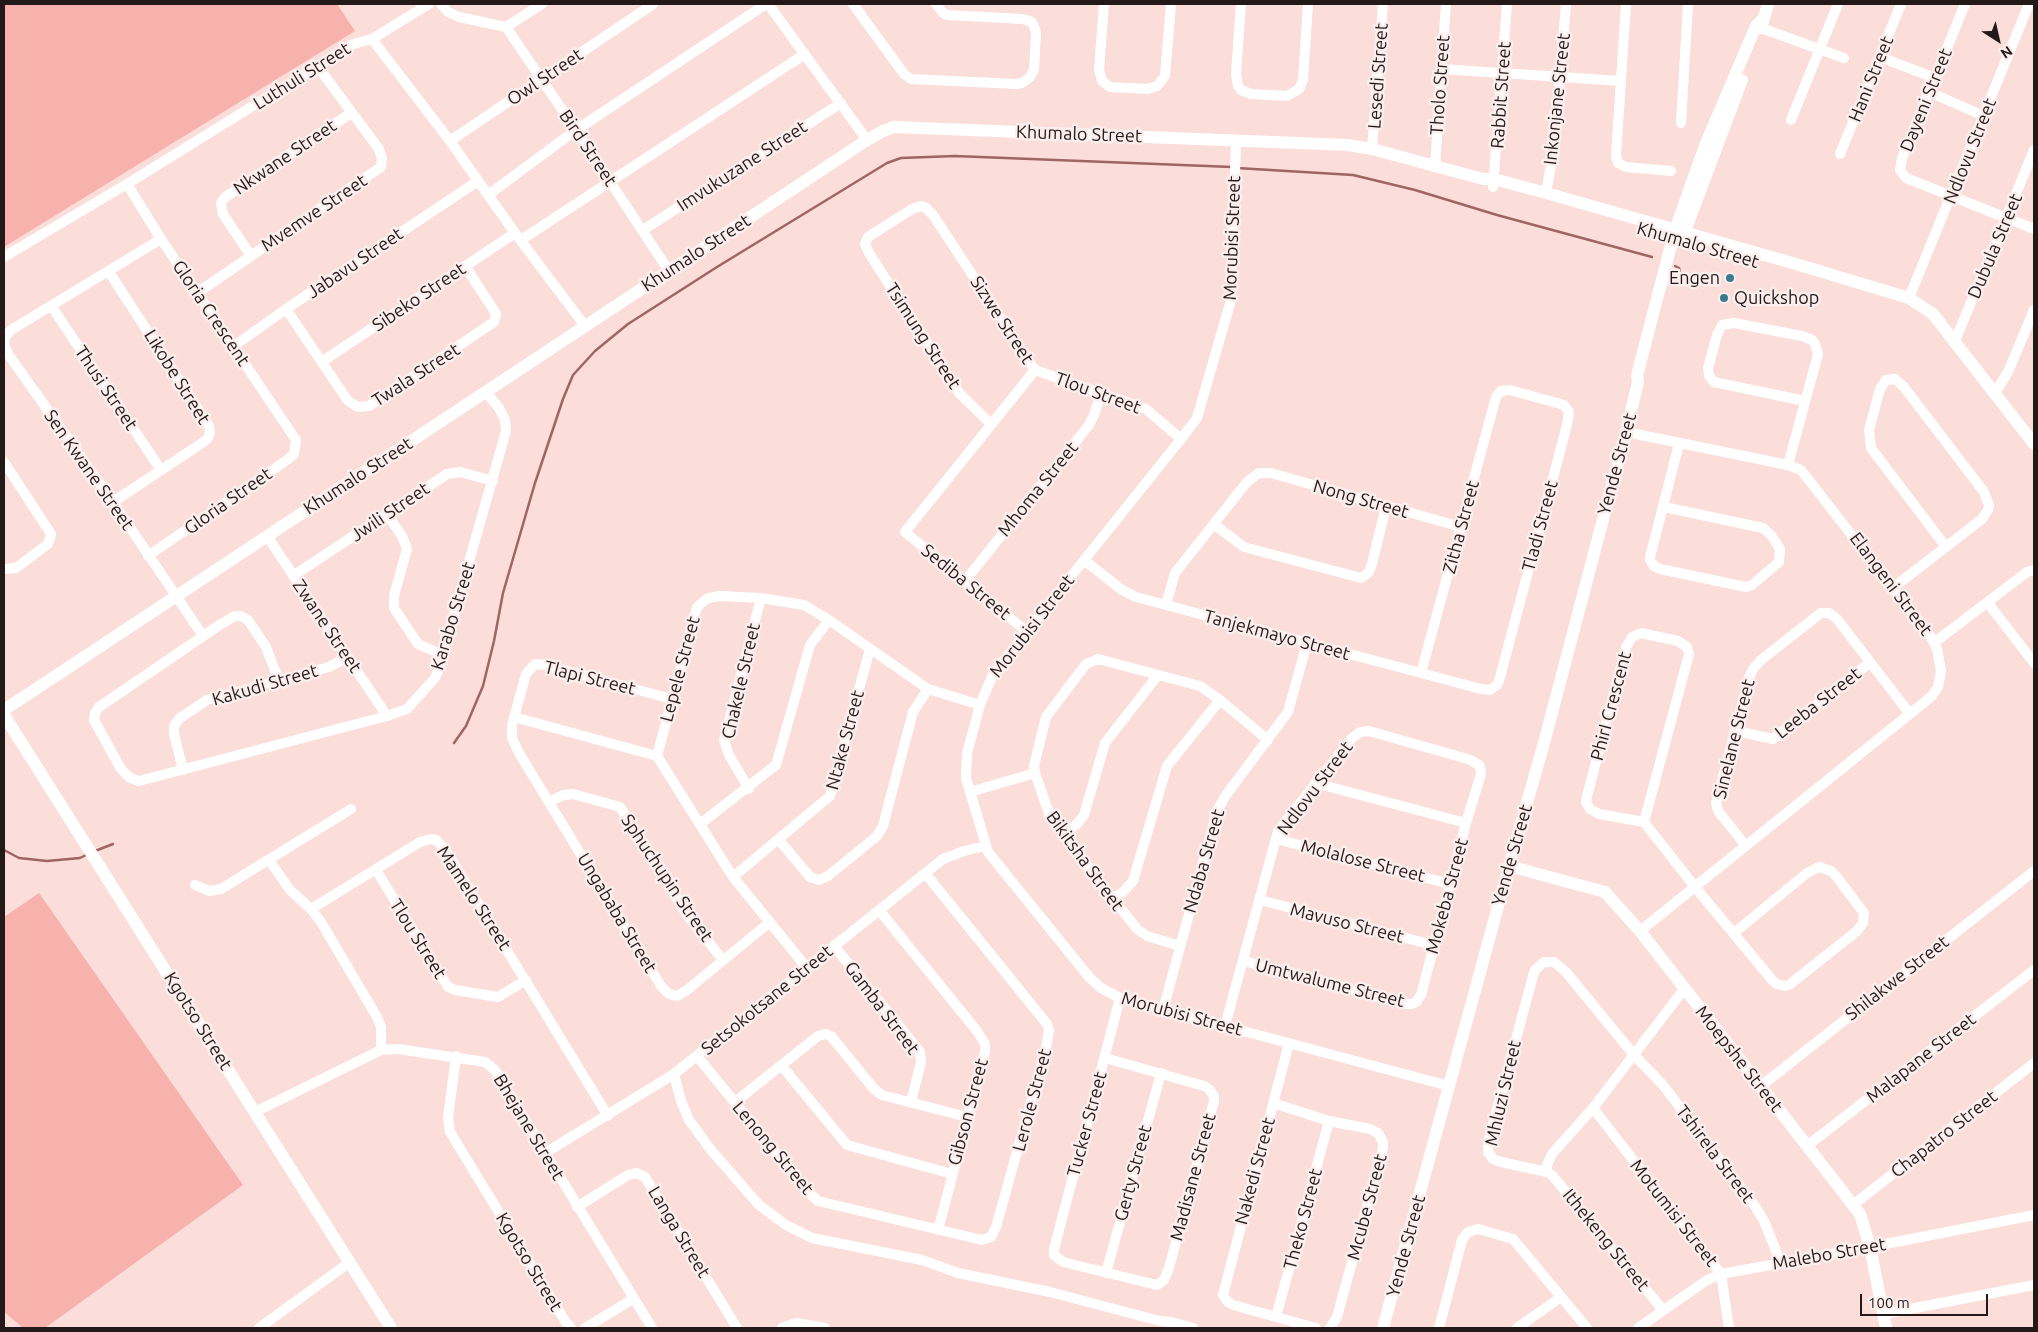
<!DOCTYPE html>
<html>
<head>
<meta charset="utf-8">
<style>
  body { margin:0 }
  #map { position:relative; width:2038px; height:1332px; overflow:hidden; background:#fbddda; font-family:Ubuntu,sans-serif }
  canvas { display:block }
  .frame { position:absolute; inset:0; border:5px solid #231918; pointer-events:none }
  .north { position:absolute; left:1973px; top:15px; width:50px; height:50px; -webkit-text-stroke:4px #fbefee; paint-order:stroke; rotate:145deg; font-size:14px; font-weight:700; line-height:20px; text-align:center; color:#231918 }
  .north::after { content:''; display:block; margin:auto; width:18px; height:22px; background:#231918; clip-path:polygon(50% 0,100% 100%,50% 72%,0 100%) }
  .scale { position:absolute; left:1860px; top:1294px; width:128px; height:22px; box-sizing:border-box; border:2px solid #231918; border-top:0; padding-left:6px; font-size:15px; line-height:18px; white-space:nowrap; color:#231918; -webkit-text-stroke:4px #fbefee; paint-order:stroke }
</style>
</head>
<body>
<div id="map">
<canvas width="2038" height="1332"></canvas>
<div class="frame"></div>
<div class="north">N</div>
<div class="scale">100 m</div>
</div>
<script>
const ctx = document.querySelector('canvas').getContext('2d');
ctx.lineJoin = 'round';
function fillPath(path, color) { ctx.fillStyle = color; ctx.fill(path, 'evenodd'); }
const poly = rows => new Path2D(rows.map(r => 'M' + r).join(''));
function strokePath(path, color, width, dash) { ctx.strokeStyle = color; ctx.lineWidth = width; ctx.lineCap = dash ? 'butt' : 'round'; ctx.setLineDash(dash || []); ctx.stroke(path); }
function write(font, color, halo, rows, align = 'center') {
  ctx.font = font + ' Ubuntu,sans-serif'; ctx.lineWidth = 5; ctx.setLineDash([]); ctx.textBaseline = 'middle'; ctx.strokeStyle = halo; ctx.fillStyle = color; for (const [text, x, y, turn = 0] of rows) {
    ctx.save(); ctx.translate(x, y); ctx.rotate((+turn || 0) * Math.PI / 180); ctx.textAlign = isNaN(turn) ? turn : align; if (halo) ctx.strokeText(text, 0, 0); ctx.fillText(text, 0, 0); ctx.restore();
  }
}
fillPath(poly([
  [4,4,337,4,355,31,4,247],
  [39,893,243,1185,45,1328,23,1328,4,1312,4,917]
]), '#f7b2ae');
strokePath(poly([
  [1237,168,1353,175,1415,190,1497,215,1652,257],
  [1675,266,1679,268,1682,280],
  [454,743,466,726,483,686,494,641,503,593,535,483,563,399,573,375,595,351,628,324,717,267,887,163,901,158,955,156,1232,167],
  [4,850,19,858,47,861,80,858,88,854],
  [95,851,113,844]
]), '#9e6563', 2.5);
strokePath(poly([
  [441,4,448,12,459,17,506,27,542,4],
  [768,4,867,140],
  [853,4,904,74,911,79,1016,84,1022,83,1030,77,1034,70,1036,32,1032,22,1023,19,947,15,943,13,936,4],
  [1104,4,1099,70,1102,81,1110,87,1148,89,1157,86,1165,76,1171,4],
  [1241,4,1236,74,1238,86,1241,90,1251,94,1287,96,1299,89,1303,80,1308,4],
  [1626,4,1616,156,1618,163,1626,167,1671,171],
  [1965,4,1902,158,1900,170,1906,178,2034,229],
  [506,27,576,130,669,271],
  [1761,28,1844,58],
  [372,39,450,141,515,233,585,326],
  [1880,57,1935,78],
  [1442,69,1621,81],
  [1929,92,1984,116],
  [1791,120,1838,4],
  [1681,123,1688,4],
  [450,141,653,4],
  [1236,142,1231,300,1197,418,1181,439,993,674,980,705,967,753,966,778,988,852,1089,977,1101,988,1120,998,1449,1086],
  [1372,149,1383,4],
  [1840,154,1901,4],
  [1435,167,1446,4],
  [127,184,161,239,296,440,294,454,287,460,148,556],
  [1493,187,1507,4],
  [1546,193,1554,148,1566,4],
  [488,195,576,130,766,4],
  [643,230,841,103],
  [521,240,805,54],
  [251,256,223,214,221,203,224,198,351,113],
  [4,257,127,184,353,44,372,39,429,4],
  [109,272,209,426,210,432,208,438,202,443,113,502],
  [197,293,381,167,382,159,379,149,318,67],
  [1909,298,2029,4],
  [52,307,161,470],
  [286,309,348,401,358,407,369,406,494,322,496,314,493,309,465,266],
  [1955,341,2034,150],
  [4,344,8,354,113,502,203,636],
  [4,344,5,337,11,330,161,239],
  [234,346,286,309,478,181],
  [323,361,515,233],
  [1035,370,1146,409,1181,439],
  [1995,393,2008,372,2034,310],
  [991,424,959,393,869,253,865,244,868,237,912,209,921,206,925,207,933,215,1035,370],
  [1626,432,1788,465,1801,470,1931,637,1937,649,1941,671,1938,687,1932,696,1640,931],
  [4,462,51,534,48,544,16,568,4,569],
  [1788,465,1818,354,1815,344,1812,340,1802,336,1734,323,1722,325,1717,335,1708,368,1709,376,1714,382,1805,401],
  [1664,507,1763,528,1772,536,1780,549,1779,562,1752,585,1746,587,1660,569,1654,566,1650,560,1650,557,1679,444],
  [387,514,402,536,407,549,394,596,394,608,418,644,443,655],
  [1215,525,1244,547,1361,578,1369,572,1372,564,1386,506],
  [267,536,387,716],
  [1084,560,1122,590,1136,597,1481,689,1490,690,1497,685,1499,681,1567,425,1569,412,1564,405,1510,390,1501,391,1496,397,1421,673],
  [293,576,447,474,460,472,493,481],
  [965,581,1089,425,1094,415,1102,392],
  [1894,587,1982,519,1988,510,1989,505,1984,492,1904,387,1895,379,1886,380,1880,389,1869,430,1871,448,1946,547],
  [1988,603,2034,663],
  [1166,605,1175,573,1247,482,1259,473,1271,473,1461,527],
  [1026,631,905,532,1035,370],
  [1935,642,2027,572,2034,570],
  [279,681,266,647,248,620,241,616,235,616,221,624,99,707,95,713,94,720,121,769,130,778,139,781,387,716,407,709,435,678,438,671,506,431,505,420,499,408,486,392],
  [672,699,545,665,535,664,526,674,512,725,512,738,519,753,661,986,669,994,677,996,687,990,770,922],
  [514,717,657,756],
  [1736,731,1773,739,1869,663],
  [183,770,174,734,174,726,180,718,207,700,329,667,348,657],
  [1315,783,1466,823],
  [749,789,729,755,724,740,761,598],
  [970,792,1035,773],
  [549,802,563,795,573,794,620,807,687,915,723,960],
  [1644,822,1689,654,1687,647,1678,641,1641,633,1632,637,1626,647,1587,796,1586,802,1590,809,1599,814,1644,822,1695,887,1773,981,1777,984,1785,986,1789,985,1857,931,1863,923,1864,913,1836,876,1831,871,1819,867,1807,873,1734,933],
  [700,824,776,765,810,645,829,620],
  [1062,835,1077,824,1084,815,1105,743,1158,675],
  [1276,839,1450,884],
  [779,840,810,877,819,880,828,876,877,836,883,826,913,712,928,689],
  [1746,846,1718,811,1716,803,1749,678,1753,669,1761,660,1817,616,1821,613,1829,613,1837,619,1910,714],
  [269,860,290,890,311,909,321,922,377,1017,381,1027,381,1050],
  [376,870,448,987,455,990,498,997,526,980],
  [733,877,830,796,870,649],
  [195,885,209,891,221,889,351,809],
  [1113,900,1125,890,1133,881,1167,766,1220,700],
  [1260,900,1433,945],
  [311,909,420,842,431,839,436,840,445,849,608,1116],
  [879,910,977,1031,985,1044,985,1052,938,1230],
  [834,946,920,1052,921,1062,911,1102],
  [1180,946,1147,936,1137,929,1051,819,1035,773,1034,766,1046,717,1086,664,1098,659,1200,686,1220,700,1268,740],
  [807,968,733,877,657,756,697,607,708,598,720,596,761,598,804,605,829,620,928,689,980,705],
  [1163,1010,1217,811,1226,795,1288,712,1307,643],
  [1225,1026,1278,831,1352,738,1360,732,1369,731,1471,760,1480,766,1481,774,1466,823,1421,995,1416,1002,1412,1004,1404,1004,1244,961],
  [1289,1043,1223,1295,1228,1302,1233,1305,1316,1328],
  [456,1056,448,1118,450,1132,565,1321,571,1328],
  [697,1056,806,1190,818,1201,982,1240,991,1237,996,1227,1046,1048,1049,1030,1047,1024,925,873],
  [1105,1058,1204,1086,1209,1089,1214,1096,1214,1101,1169,1268,1164,1280,1157,1285,1063,1262,1054,1255,1054,1249,1120,998],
  [781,1065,847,1145,952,1174],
  [674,1074,681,1101,689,1120,711,1150,759,1205,786,1225,812,1238,922,1260,958,1273,1050,1292,1160,1321,1171,1322,1193,1328],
  [1761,1086,2034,871],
  [735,1102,818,1036,825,1034,831,1036,874,1089,882,1095,967,1117],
  [1273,1103,1329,1121,1370,1129,1378,1133,1383,1142,1383,1148,1337,1317,1330,1328],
  [1593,1108,1721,1274,1729,1328],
  [255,1112,381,1050,398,1049,485,1062,495,1070,652,1328],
  [1807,1146,2034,970],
  [545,1153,674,1074,943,859,964,851,985,846],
  [1547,1172,1547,1165,1552,1154,1593,1108,1685,988],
  [1853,1205,2034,1063],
  [577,1207,628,1175,637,1173,645,1177,737,1328],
  [1106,1273,1161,1073],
  [1663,1310,1552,1175,1547,1172,1501,1162,1493,1159,1488,1152,1489,1139,1533,976,1535,970,1544,962,1554,962,1566,972,1634,1055,1663,1085,1755,1206,1764,1221,1781,1263],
  [1884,1314,2034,1285],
  [1276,1317,1329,1121],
  [259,1328,350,1262],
  [585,1328,633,1299],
  [782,1328,796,1323,825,1328],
  [1439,1328,1462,1240,1468,1232,1478,1229,1513,1239,1587,1328],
  [1517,1328,1561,1297],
  [1638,1328,1707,1280,1721,1274,1870,1247,2034,1215]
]), '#fff', 10);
strokePath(poly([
  [1761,28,1768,4],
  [1682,239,1742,80],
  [4,710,867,140,883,131,894,127,1348,145,1372,149,1483,179,1494,179,1546,193,1796,264,1909,298,1933,314,2034,444],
  [4,715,391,1328],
  [1509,866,1605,892,1640,931,1860,1214,1870,1247,1886,1328],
  [1383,1328,1509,866,1544,743,1626,432,1638,382,1637,376,1642,356,1675,230,1706,143,1756,26,1762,20]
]), '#fff', 12);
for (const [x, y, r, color] of [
  [1730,278,5,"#397b8c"],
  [1724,298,5,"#397b8c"]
]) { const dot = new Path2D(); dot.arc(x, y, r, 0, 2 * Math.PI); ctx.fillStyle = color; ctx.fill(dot); strokePath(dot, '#fbefee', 2); }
write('18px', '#231918', '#fbefee', [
  ["Luthuli Street",302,76,-32],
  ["Lesedi Street",1378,76,-86],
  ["Owl Street",545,77,-34],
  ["Hani Street",1871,79,-68],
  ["Tholo Street",1440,85,-86],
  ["Rabbit Street",1501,95,-86],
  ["Inkonjane Street",1557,99,-84],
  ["Dayeni Street",1926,100,-68],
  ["Khumalo Street",1079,134,2],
  ["Bird Street",588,148,56],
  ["Ndlovu Street",1970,151,-68],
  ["Nkwane Street",285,157,-34],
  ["Imvukuzane Street",742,166,-33],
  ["Mvemve Street",314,213,-34],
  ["Morubisi Street",1232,238,-88],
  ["Khumalo Street",1698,245,16],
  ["Dubula Street",1995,246,-67],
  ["Khumalo Street",696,253,-33],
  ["Jabavu Street",355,263,-34],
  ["Sibeko Street",419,297,-34],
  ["Gloria Crescent",211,313,56],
  ["Sizwe Street",1002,320,57],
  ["Tsimung Street",923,336,57],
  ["Twala Street",416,375,-33],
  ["Likobe Street",177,377,58],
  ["Thusi Street",106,388,56],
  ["Tlou Street",1098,393,20],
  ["Yende Street",1617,464,-75],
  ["Sen Kwane Street",89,470,55],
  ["Khumalo Street",358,476,-33],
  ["Mhoma Street",1038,489,-51],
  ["Nong Street",1361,499,16],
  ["Gloria Street",228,501,-35],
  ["Jwili Street",390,512,-34],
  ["Tladi Street",1540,526,-75],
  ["Zitha Street",1461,527,-75],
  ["Sediba Street",966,582,39],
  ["Elangeni Street",1891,584,53],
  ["Karabo Street",453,616,-73],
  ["Zwane Street",327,626,56],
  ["Morubisi Street",1032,626,-52],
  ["Tanjekmayo Street",1277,635,15],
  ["Lepele Street",680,669,-75],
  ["Tlapi Street",590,678,14],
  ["Chakele Street",741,681,-77],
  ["Kakudi Street",265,685,-16],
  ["Leeba Street",1818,703,-38],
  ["PhirI Crescent",1611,706,-75],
  ["Sinelane Street",1734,739,-76],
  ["Ntake Street",845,740,-75],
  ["Ndlovu Street",1315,788,-53],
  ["Yende Street",1512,855,-74],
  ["Bikitsha Street",1085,861,54],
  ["Ndaba Street",1204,861,-74],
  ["Molalose Street",1363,861,14],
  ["Sphuchupin Street",667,878,56],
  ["Mokeba Street",1447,896,-75],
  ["Mamelo Street",474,898,57],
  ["Ungababa Street",617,913,59],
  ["Mavuso Street",1347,923,14],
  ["Tlou Street",418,939,58],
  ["Shilakwe Street",1897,978,-38],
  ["Umtwalume Street",1330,983,14],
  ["Setsokotsane Street",767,1000,-39],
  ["Gamba Street",882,1008,53],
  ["Morubisi Street",1182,1014,15],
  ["Kgotso Street",198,1021,58],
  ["Malapane Street",1921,1058,-38],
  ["Moepshe Street",1739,1059,52],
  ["Mhluzi Street",1503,1093,-77],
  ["Lerole Street",1032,1100,-75],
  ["Gibson Street",968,1112,-75],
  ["Tucker Street",1087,1124,-75],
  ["Bhejane Street",529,1127,59],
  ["Chapatro Street",1944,1134,-38],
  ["Lenong Street",773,1148,50],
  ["Tshirela Street",1715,1154,53],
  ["Nakedi Street",1255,1171,-75],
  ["Gerty Street",1133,1173,-75],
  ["Madisane Street",1193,1177,-75],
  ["Mcube Street",1367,1207,-75],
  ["Motumisi Street",1674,1213,52],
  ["Theko Street",1303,1219,-75],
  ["Langa Street",679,1232,59],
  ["Ithekeng Street",1606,1240,51],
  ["Yende Street",1406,1246,-75],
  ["Malebo Street",1829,1254,-10],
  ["Kgotso Street",529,1262,59]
]);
write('18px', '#231918', '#fbefee', [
  ["Engen",1720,278],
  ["Quickshop",1734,298,"left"]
], 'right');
</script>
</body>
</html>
